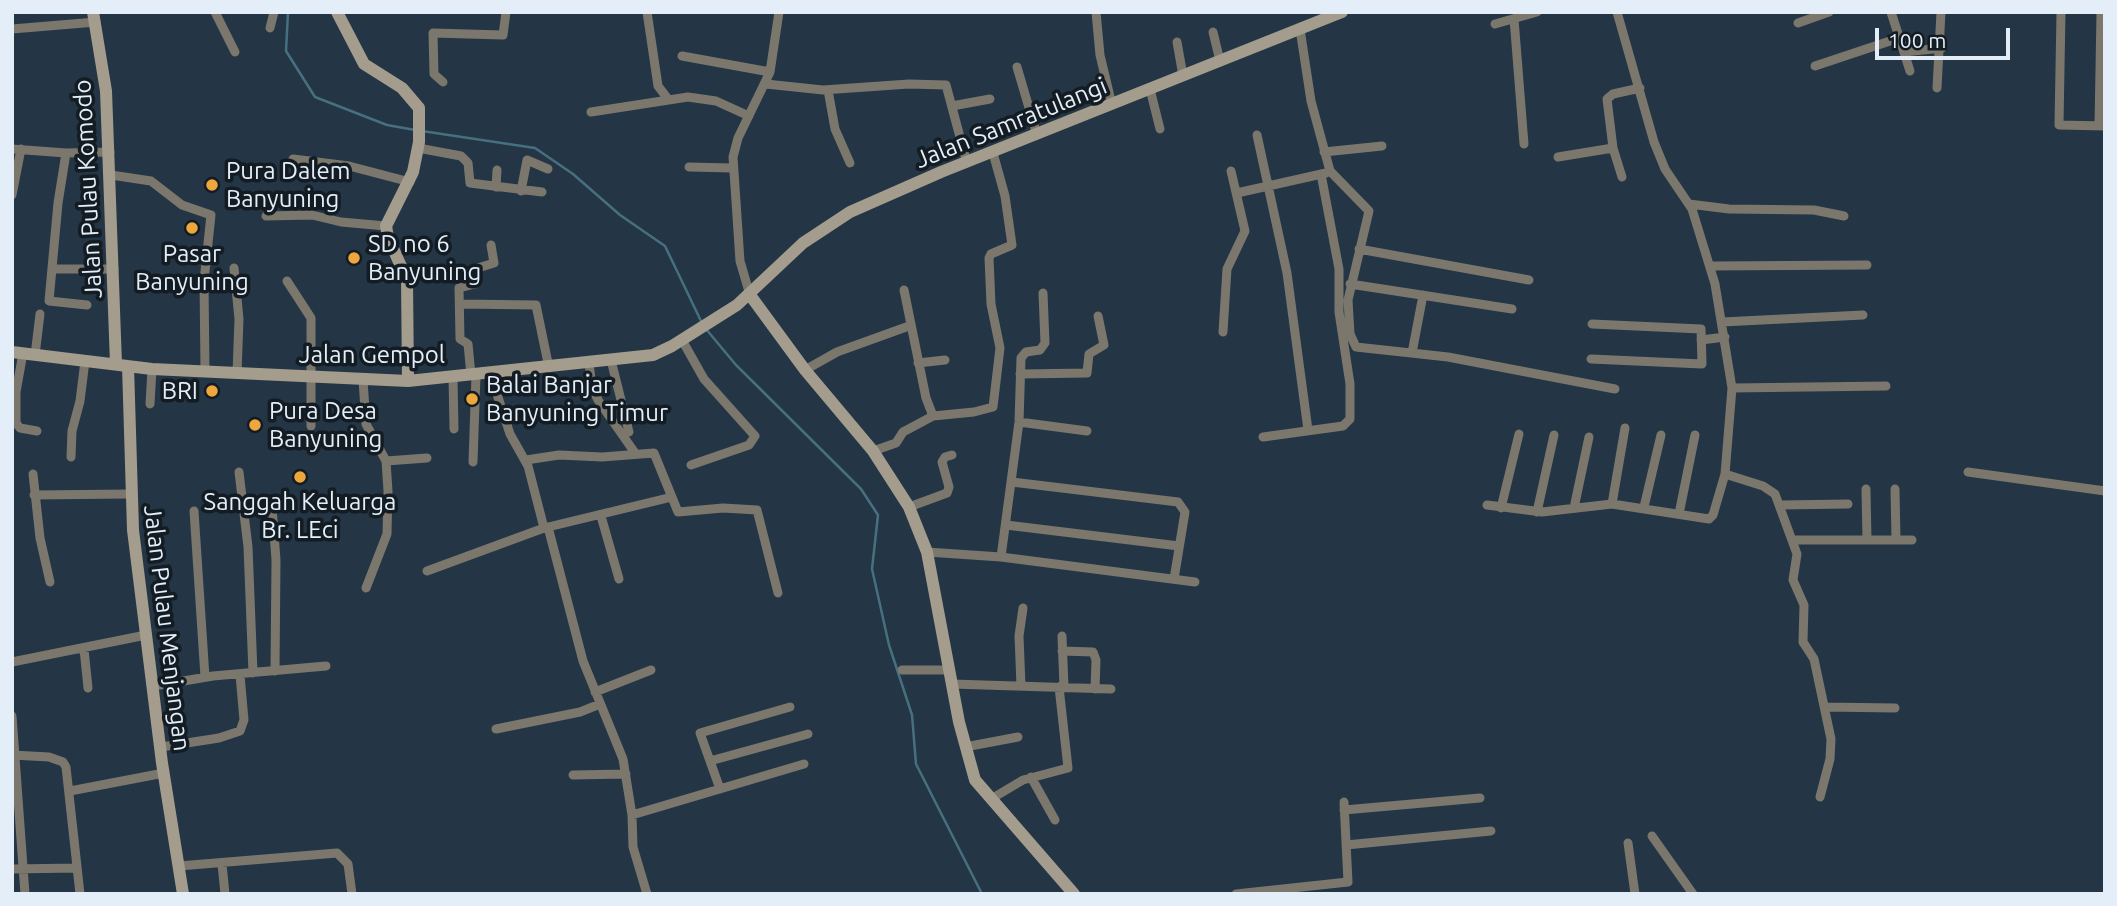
<!DOCTYPE html>
<html>
<head>
<meta charset="utf-8">
<style>
  body { margin:0 }
  #map { position:relative; width:2117px; height:906px; overflow:hidden; background:#243545; font-family:Ubuntu,sans-serif }
  canvas { display:block }
  .frame { position:absolute; inset:0; border:14px solid #e3eef9; pointer-events:none }
  .scale { position:absolute; left:1875px; top:28px; width:135px; height:32px; box-sizing:border-box; border:4px solid #e3eef9; border-top:0; padding-left:9px; font-size:21px; line-height:24px; white-space:nowrap; color:#e3eef9; -webkit-text-stroke:5px #141c23; paint-order:stroke }
</style>
</head>
<body>
<div id="map">
<canvas width="2117" height="906"></canvas>
<div class="frame"></div>
<div class="scale">100 m</div>
</div>
<script>
const ctx = document.querySelector('canvas').getContext('2d');
ctx.lineJoin = 'round';
const poly = rows => new Path2D(rows.map(r => 'M' + r).join(''));
function strokePath(path, color, width, dash) { ctx.strokeStyle = color; ctx.lineWidth = width; ctx.lineCap = dash ? 'butt' : 'round'; ctx.setLineDash(dash || []); ctx.stroke(path); }
function write(font, color, halo, rows, align = 'center') {
  ctx.font = font + ' Ubuntu,sans-serif'; ctx.lineWidth = 7; ctx.setLineDash([]); ctx.textBaseline = 'middle'; ctx.strokeStyle = halo; ctx.fillStyle = color; for (const [text, x, y, turn = 0] of rows) {
    ctx.save(); ctx.translate(x, y); ctx.rotate((+turn || 0) * Math.PI / 180); ctx.textAlign = isNaN(turn) ? turn : align; if (halo) ctx.strokeText(text, 0, 0); ctx.fillText(text, 0, 0); ctx.restore();
  }
}
strokePath(poly([
  [288,12,286,51,315,97,387,125,415,130],
  [422,131,535,148,573,174,620,215,665,246,701,321],
  [706,329,736,365,861,489,878,515,872,569,889,645,912,715,916,764,982,894]
]), '#467080', 2.5);
strokePath(poly([
  [215,12,235,52],
  [647,12,658,86,668,99],
  [1096,12,1100,55,1112,105],
  [1617,12,1654,142,1665,169,1692,209,1715,284,1732,388,1725,474,1763,486,1775,494,1797,554,1793,580,1804,605,1803,642,1814,659,1831,739,1830,759,1820,797],
  [1891,12,1910,71],
  [2061,12,2059,125,2105,126],
  [1514,19,1524,144],
  [1798,23,1829,12],
  [1495,24,1537,12],
  [270,28,274,12],
  [12,29,96,22],
  [1300,29,1311,101,1330,171,1369,211,1348,300,1350,334,1356,347,1448,357,1615,389],
  [1213,32,1220,61],
  [1177,42,1183,76],
  [1904,52,1942,48],
  [682,56,770,72],
  [1815,66,1899,38],
  [1017,67,1037,135],
  [443,82,434,74,433,33,503,35,506,12],
  [766,84,823,90,909,84,946,85,967,163],
  [1937,88,1941,12],
  [1150,89,1160,129],
  [828,90,835,129,850,163],
  [952,106,990,99],
  [591,112,688,97,716,101,749,116],
  [2099,126,2101,12],
  [1257,135,1287,273,1308,430],
  [418,148,461,156,468,163,470,183,542,192],
  [12,149,66,153,110,152],
  [1324,152,1382,146],
  [66,153,58,203,49,301,87,305],
  [1558,157,1613,148],
  [293,159,349,166,410,182],
  [689,167,732,168],
  [111,175,151,181,182,205,211,215,204,281,205,372],
  [1622,177,1613,148,1607,99,1613,94,1640,88],
  [496,187,497,170],
  [521,191,527,160,548,169],
  [1237,193,1326,173],
  [12,195,21,149],
  [1689,204,1729,209,1814,210,1844,216],
  [266,216,312,215,341,222,386,226],
  [1359,249,1529,280],
  [1710,266,1867,265],
  [234,268,239,319,237,373],
  [52,269,114,269],
  [287,281,311,318,311,426],
  [161,282,204,289],
  [1350,284,1512,309],
  [904,290,926,398,933,416],
  [750,295,740,261,733,157,738,138,770,72,779,12],
  [460,304,536,305,549,368],
  [1722,322,1863,315],
  [1223,332,1227,269,1245,231,1231,171],
  [682,340,704,379,755,436,749,445,691,465],
  [1701,340,1725,337],
  [23,353,16,392,16,423,20,428,37,431],
  [1412,353,1423,295],
  [35,355,40,314],
  [1591,359,1702,364,1701,329,1592,324],
  [611,360,629,432],
  [589,363,592,387,598,400,635,453],
  [918,363,945,360],
  [805,370,837,352,909,326],
  [490,373,510,434,528,466,544,528],
  [1020,374,1087,373,1089,354,1104,345,1098,316],
  [471,375,468,344,460,339,459,288,475,284,478,268,494,263,491,245],
  [453,377,454,429],
  [363,380,366,424,386,461,388,491,387,534,366,588],
  [1732,388,1886,386],
  [150,404,152,369],
  [1019,422,1087,431],
  [1263,437,1343,426,1350,419,1350,384,1339,312,1339,269,1321,174],
  [873,451,896,443,903,432,933,416,974,412,993,407,1000,348,991,304,989,258,991,254,1012,245,1005,196,993,153],
  [71,457,72,431,80,401,85,361],
  [526,460,559,455,602,457,654,453,678,512,723,508,757,510,778,593],
  [386,461,427,458],
  [473,462,476,375],
  [239,472,248,547,253,673],
  [1968,472,2105,491],
  [33,474,40,538,50,582],
  [1012,482,1178,502,1185,512,1174,579],
  [1866,489,1867,540],
  [1895,489,1896,540],
  [34,495,129,494],
  [1612,504,1625,428],
  [1487,505,1542,512,1612,504,1709,519,1713,515,1725,474],
  [1780,505,1848,504],
  [272,507,276,560,275,671],
  [909,507,947,493,949,487,942,462,945,457,952,455],
  [1644,507,1661,435],
  [1501,508,1519,434],
  [1574,508,1589,437],
  [194,511,205,677],
  [1537,512,1554,435],
  [1679,514,1695,435],
  [601,516,619,579],
  [1006,525,1179,546],
  [548,527,583,661,623,759,632,815,633,847,647,894],
  [1792,540,1912,540],
  [927,552,1001,557,1195,582],
  [1001,557,1019,422,1021,358,1026,352,1040,350,1045,343,1043,293],
  [427,571,544,528,672,497],
  [1062,636,1064,687],
  [84,649,88,688],
  [1062,651,1093,652,1096,660,1095,689],
  [12,662,146,635],
  [902,670,949,670],
  [952,684,1111,689],
  [154,686,213,676,326,666],
  [1021,686,1019,636,1023,608],
  [595,692,651,670],
  [1825,707,1895,708],
  [12,716,25,894],
  [496,729,580,712,600,704],
  [161,747,219,738,240,731,244,720,240,675],
  [965,747,1018,737],
  [12,755,49,757,63,762,66,767,80,894],
  [710,761,808,734],
  [573,775,626,774],
  [1031,777,1055,820],
  [720,789,700,733,790,707],
  [70,791,164,773],
  [991,799,1023,780,1068,768,1059,687],
  [1344,810,1480,798],
  [632,815,804,764],
  [1652,836,1693,894],
  [1628,843,1635,894],
  [1346,845,1491,831],
  [222,864,225,894],
  [179,866,337,853,348,864,352,894],
  [12,869,77,868],
  [1236,894,1348,882,1344,802]
]), '#7b776c', 9);
strokePath(poly([
  [93,12,106,91,116,364],
  [337,12,364,64,402,88,419,108,419,142,413,172,386,226,388,237,407,280,408,381],
  [750,295,805,370,873,451,909,507,927,552,959,722,975,780,1074,894],
  [12,352,152,369,408,381,653,355,672,346,737,305,803,243,850,212,941,172,1342,12],
  [128,366,133,530,162,763,183,894]
]), '#a49c8c', 12);
for (const [x, y, r, color] of [
  [212,185,7,"#eea73d"],
  [192,228,7,"#eea73d"],
  [354,258,7,"#eea73d"],
  [212,391,7,"#eea73d"],
  [472,399,7,"#eea73d"],
  [255,425,7,"#eea73d"],
  [300,477,7,"#eea73d"]
]) { const dot = new Path2D(); dot.arc(x, y, r, 0, 2 * Math.PI); ctx.fillStyle = color; ctx.fill(dot); strokePath(dot, '#141c23', 2.5); }
write('24px', '#e3eef9', '#141c23', [
  ["Jalan Samratulangi",1011,123,-22],
  ["Jalan Pulau Komodo",88,189,-93],
  ["Jalan Gempol",372,355],
  ["Jalan Pulau Menjangan",167,628,83]
]);
write('24px', '#e3eef9', '#141c23', [
  ["Pura Dalem",226,171],
  ["Banyuning",226,199],
  ["SD no 6",368,244],
  ["Banyuning",368,272],
  ["Pasar",192,254,"center"],
  ["Banyuning",192,282,"center"],
  ["Balai Banjar",486,385],
  ["Banyuning Timur",486,413],
  ["BRI",198,391,"right"],
  ["Pura Desa",269,411],
  ["Banyuning",269,439],
  ["Sanggah Keluarga",300,502,"center"],
  ["Br. LEci",300,530,"center"]
], 'left');
</script>
</body>
</html>
